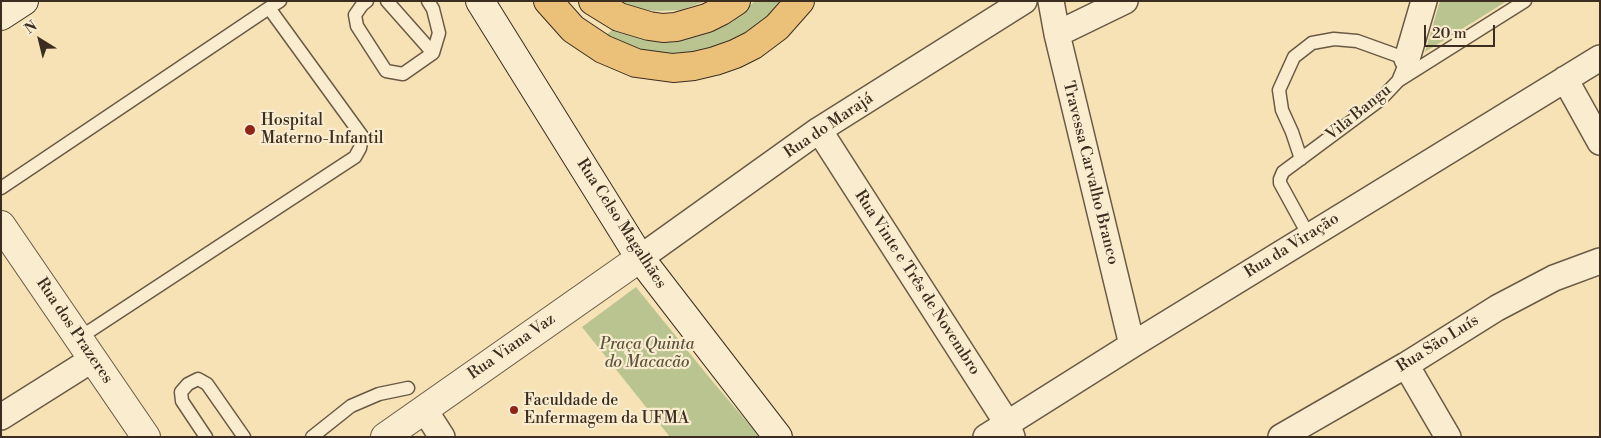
<!DOCTYPE html>
<html>
<head>
<meta charset="utf-8">
<style>
  body { margin:0 }
  #map { position:relative; width:1601px; height:438px; overflow:hidden; background:#f6e2b5; font-family:"Libre Bodoni",serif }
  canvas { display:block }
  .frame { position:absolute; inset:0; border:2px solid #3b2d20; pointer-events:none }
  .north { position:absolute; left:15px; top:15px; width:50px; height:50px; -webkit-text-stroke:4px #f9eccf; paint-order:stroke; rotate:324deg; font-size:14px; font-weight:700; line-height:20px; text-align:center; color:#3b2d20 }
  .north::after { content:''; display:block; margin:auto; width:18px; height:22px; background:#3b2d20; clip-path:polygon(50% 0,100% 100%,50% 72%,0 100%) }
  .scale { position:absolute; left:1424px; top:25px; width:71px; height:22px; box-sizing:border-box; border:2px solid #3b2d20; border-top:0; padding-left:6px; font-size:15px; line-height:18px; white-space:nowrap; color:#3b2d20; -webkit-text-stroke:4px #f9eccf; paint-order:stroke }
</style>
</head>
<body>
<div id="map">
<canvas width="1601" height="438"></canvas>
<div class="frame"></div>
<div class="north">N</div>
<div class="scale">20 m</div>
</div>
<script>
const ctx = document.querySelector('canvas').getContext('2d');
ctx.lineJoin = 'round';
function fillPath(path, color) { ctx.fillStyle = color; ctx.fill(path, 'evenodd'); }
const poly = rows => new Path2D(rows.map(r => 'M' + r).join(''));
function strokePath(path, color, width, dash) { ctx.strokeStyle = color; ctx.lineWidth = width; ctx.lineCap = dash ? 'butt' : 'round'; ctx.setLineDash(dash || []); ctx.stroke(path); }
function write(font, color, halo, rows, align = 'center') {
  ctx.font = font + ' "Libre Bodoni",serif'; ctx.lineWidth = 4.5; ctx.setLineDash([]); ctx.textBaseline = 'middle'; ctx.strokeStyle = halo; ctx.fillStyle = color; for (const [text, x, y, turn = 0] of rows) {
    ctx.save(); ctx.translate(x, y); ctx.rotate((+turn || 0) * Math.PI / 180); ctx.textAlign = isNaN(turn) ? turn : align; if (halo) ctx.strokeText(text, 0, 0); ctx.fillText(text, 0, 0); ctx.restore();
  }
}
fillPath(poly([
  [613,1,706,1,681,10,661,11,642,10],
  [755,1,783,1,770,16,745,37,717,49,682,56,650,53,627,46,606,35,615,28,680,38,708,32,732,22],
  [1440,1,1507,1,1425,52],
  [636,287,713,382,760,437,670,437,582,327]
]), '#bac490');
const service = poly([
  [367,1,362,5,355,15,357,26,386,71,403,74,433,53,439,33,433,9,428,1],
  [387,1,433,53],
  [1398,81,1525,1],
  [1301,159,1292,132,1282,110,1279,90,1294,57,1312,43,1334,39,1357,41,1407,59,1398,81,1380,100,1283,172,1280,179,1280,183,1309,236],
  [1,188,269,8],
  [79,338,355,157,360,148,362,136,269,8,280,1],
  [206,437,182,401,181,392,188,384,198,379,207,384,244,437],
  [312,437,351,406,379,394,408,388]
]);
const minor = poly([
  [1051,1,1057,34,1132,345],
  [1057,34,1125,1],
  [1407,59,1424,1],
  [1565,79,1600,142],
  [819,130,1007,423,1012,437],
  [640,258,819,130,1024,1],
  [1406,365,1448,437],
  [424,409,442,437],
  [1,417,93,359],
  [986,437,1132,345,1600,58],
  [1281,437,1406,365,1497,308,1554,278,1600,261]
]);
const tertiary = poly([
  [1,225,146,437],
  [385,437,640,258]
]);
const secondary = poly([
  [480,1,640,258,778,437],
  [1,16,24,1]
]);
const primary = poly([
  [548,1,573,29,603,49,636,63,673,68,694,66,715,61,735,54,753,45,777,27,800,1],
  [593,1,619,17,649,26,663,28,676,27,707,18,721,11,736,1]
]);
strokePath(service, '#6a5a45', 15);
strokePath(minor, '#6a5a45', 28);
strokePath(tertiary, '#6a5a45', 30);
strokePath(secondary, '#3b2d20', 30);
strokePath(primary, '#3b2d20', 30);
strokePath(service, '#f9eccf', 12);
strokePath(minor, '#f9eccf', 25);
strokePath(tertiary, '#f9eccf', 28);
strokePath(secondary, '#f9eccf', 28);
strokePath(primary, '#ebc17a', 28);
for (const [x, y, r, color] of [
  [250,130,6,"#8f2418"],
  [514,410,5,"#8f2418"]
]) { const dot = new Path2D(); dot.arc(x, y, r, 0, 2 * Math.PI); ctx.fillStyle = color; ctx.fill(dot); strokePath(dot, '#f9eccf', 2); }
write('16px', '#3b2d20', '#f9eccf', [
  ["Vila Bangu",1359,113,-39],
  ["Rua do Marajá",829,126,-34],
  ["Travessa Carvalho Branco",1090,173,76],
  ["Rua Celso Magalhães",621,224,57],
  ["Rua da Viração",1292,246,-32],
  ["Rua Vinte e Três de Novembro",917,283,57],
  ["Rua dos Prazeres",74,331,56],
  ["Rua São Luís",1438,344,-32],
  ["Rua Viana Vaz",512,347,-35]
]);
write('16px', '#3b2d20', '#f9eccf', [
  ["Hospital",261,121],
  ["Materno-Infantil",261,139],
  ["Faculdade de",524,401],
  ["Enfermagem da UFMA",524,419]
], 'left');
write('italic 16px', '#5b533c', '#f9eccf', [
  ["Praça Quinta",647,345],
  ["do Macacão",647,363]
]);
</script>
</body>
</html>
